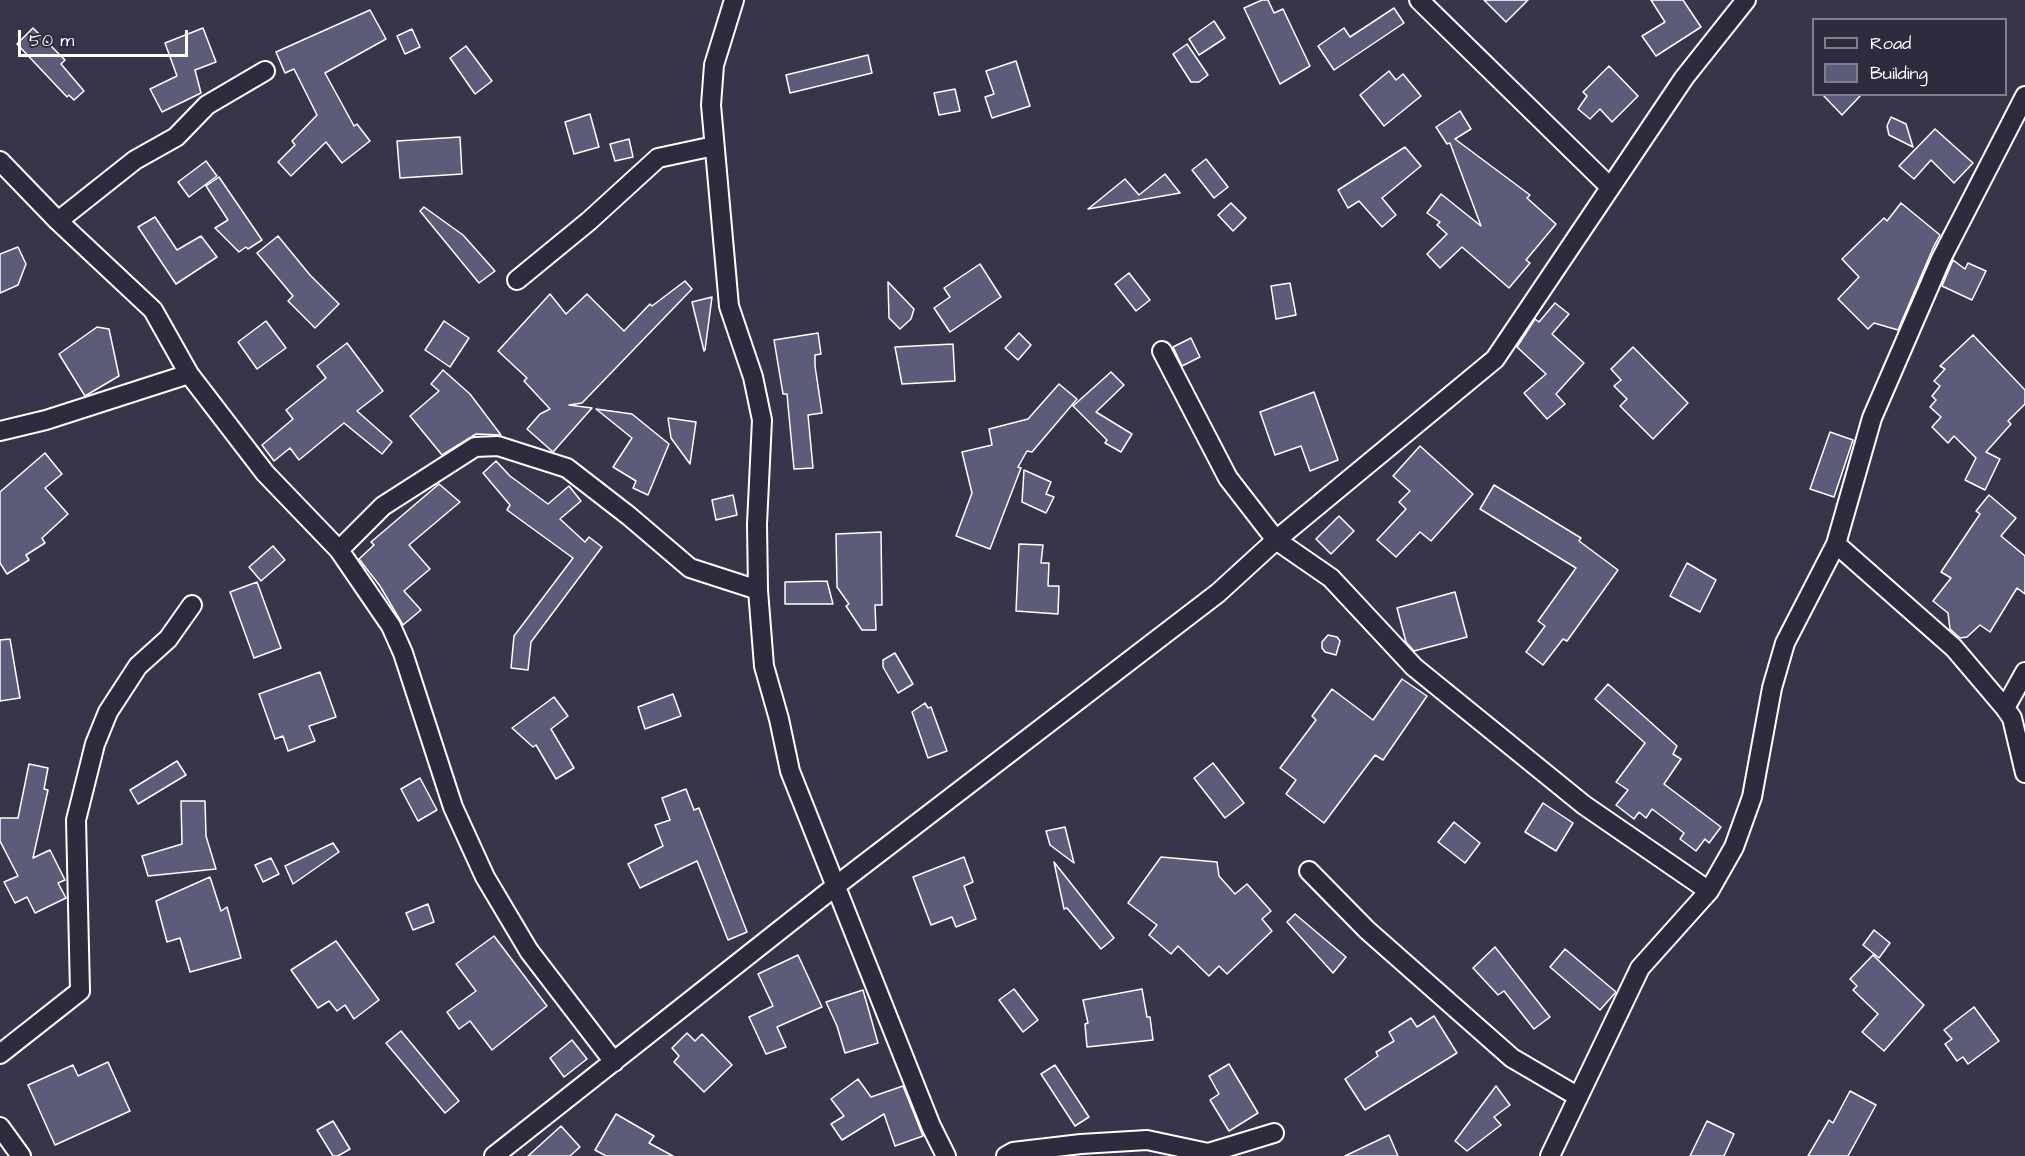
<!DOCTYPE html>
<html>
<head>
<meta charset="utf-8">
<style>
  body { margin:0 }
  #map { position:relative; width:2025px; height:1156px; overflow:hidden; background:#383449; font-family:"Architects Daughter",sans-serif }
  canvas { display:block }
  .legend { position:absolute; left:1812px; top:18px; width:195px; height:78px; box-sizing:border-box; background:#2f2a3d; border:2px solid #827f8b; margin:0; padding:8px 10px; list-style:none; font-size:18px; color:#fff }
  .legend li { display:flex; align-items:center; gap:12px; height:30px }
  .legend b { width:30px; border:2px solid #827f8b }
  .scale { position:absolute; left:18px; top:30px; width:170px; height:27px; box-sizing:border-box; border:3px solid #fff; border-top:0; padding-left:8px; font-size:18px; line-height:21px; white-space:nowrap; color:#fff; -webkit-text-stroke:4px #2f2a3d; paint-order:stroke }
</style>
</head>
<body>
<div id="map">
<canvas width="2025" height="1156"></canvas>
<ul class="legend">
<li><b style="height:8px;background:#2f2a3d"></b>Road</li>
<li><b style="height:16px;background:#5c5c7a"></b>Building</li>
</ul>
<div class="scale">50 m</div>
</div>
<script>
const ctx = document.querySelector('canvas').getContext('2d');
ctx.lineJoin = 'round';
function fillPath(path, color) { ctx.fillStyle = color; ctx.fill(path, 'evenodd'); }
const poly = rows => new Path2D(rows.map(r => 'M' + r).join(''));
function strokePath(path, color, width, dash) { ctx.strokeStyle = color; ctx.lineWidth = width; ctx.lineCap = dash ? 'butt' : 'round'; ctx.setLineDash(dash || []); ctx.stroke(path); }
const building = poly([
  [1262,0,1268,0,1274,13,1283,9,1310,66,1280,84,1244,8,1262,0],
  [1484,0,1528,0,1506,22,1484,0],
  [1651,0,1683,0,1701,27,1656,56,1642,36,1665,22,1651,0],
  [1394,8,1404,23,1334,70,1318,46,1344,28,1350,37,1394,8],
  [370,10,386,39,325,73,354,126,357,124,370,141,342,163,326,142,291,176,278,162,295,145,292,141,317,115,294,69,285,73,276,52,370,10],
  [1214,21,1225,38,1199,55,1189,39,1214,21],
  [33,28,65,60,61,64,84,91,74,100,69,95,67,97,17,44,33,28],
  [203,28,216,62,195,70,201,93,162,112,150,89,177,76,165,43,203,28],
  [412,29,420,47,405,54,397,36,412,29],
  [1187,44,1208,75,1199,82,1191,82,1173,54,1187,44],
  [466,46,492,81,475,94,450,58,466,46],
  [868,55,872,73,790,93,786,75,868,55],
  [1016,61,1030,106,992,118,985,97,994,94,986,71,1016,61],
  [1609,66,1638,96,1612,122,1600,109,1590,119,1578,109,1587,96,1583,92,1609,66],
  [1389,71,1396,80,1403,74,1421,96,1384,126,1360,95,1389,71],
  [955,89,960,111,939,115,934,93,955,89],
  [1822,94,1862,94,1842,115,1822,94],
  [1460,111,1471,129,1455,139,1530,195,1527,198,1556,224,1526,260,1530,263,1509,288,1462,247,1440,268,1427,254,1447,234,1437,225,1440,222,1427,213,1441,194,1481,226,1450,143,1447,144,1436,127,1460,111],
  [590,114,599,147,574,154,565,122,590,114],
  [1891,117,1906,124,1913,147,1889,135,1887,126,1891,117],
  [1935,129,1973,163,1954,183,1931,160,1914,179,1899,166,1935,129],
  [460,137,462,174,400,178,397,141,460,137],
  [629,139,633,157,615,161,610,144,629,139],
  [1405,147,1421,166,1382,198,1396,215,1382,227,1359,201,1348,208,1338,190,1405,147],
  [1206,159,1228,187,1214,198,1192,170,1206,159],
  [206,161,217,176,189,197,178,182,206,161],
  [1165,174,1180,193,1088,209,1125,179,1139,195,1165,174],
  [219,177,262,240,248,249,246,247,239,252,215,228,228,220,206,186,219,177],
  [1231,203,1246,218,1233,231,1218,215,1231,203],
  [1901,203,1940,235,1934,246,1898,330,1874,323,1868,329,1838,299,1859,277,1842,259,1884,218,1887,221,1901,203],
  [424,207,463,235,495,271,479,283,420,211,424,207],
  [155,217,177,250,201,236,217,257,176,284,138,227,155,217],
  [278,236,310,275,339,304,315,328,288,301,293,296,257,253,278,236],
  [18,247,26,264,18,285,0,293,0,254,18,247],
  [1953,260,1965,269,1968,263,1986,271,1972,300,1942,286,1953,260],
  [980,264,1001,297,950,332,934,308,950,297,944,288,980,264],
  [1129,273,1150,300,1136,311,1115,284,1129,273],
  [685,281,692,289,582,403,569,405,592,408,553,452,527,429,540,414,550,409,524,381,527,378,498,351,550,294,566,314,587,294,624,331,650,304,652,306,685,281],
  [888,282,914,309,911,319,900,329,889,318,888,282],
  [1290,283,1296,315,1276,319,1271,286,1290,283],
  [712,297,705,350,704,351,692,302,712,297],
  [1555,303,1569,314,1552,334,1584,363,1556,394,1565,404,1547,419,1524,393,1546,374,1517,347,1535,319,1539,322,1555,303],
  [266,321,286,348,257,369,238,342,266,321],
  [444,321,469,338,450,367,425,350,444,321],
  [97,327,109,329,119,376,85,396,59,354,97,327],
  [818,333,821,354,815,355,815,366,822,413,808,415,813,468,794,469,787,394,783,394,774,340,818,333],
  [1019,333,1031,345,1018,360,1005,348,1019,333],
  [1973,335,2025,390,2025,404,2008,421,2011,424,1986,452,2000,459,1985,490,1965,480,1976,458,1954,436,1948,443,1932,427,1941,417,1930,407,1936,400,1932,396,1940,386,1934,381,1945,369,1940,366,1973,335],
  [1191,338,1200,357,1182,366,1173,347,1191,338],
  [347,343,383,391,357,411,392,442,382,454,344,423,299,460,290,448,274,461,262,445,293,419,286,410,326,378,317,366,347,343],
  [953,344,955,381,902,384,895,347,953,344],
  [1633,347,1688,403,1653,439,1620,406,1627,399,1614,386,1621,380,1611,369,1633,347],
  [443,370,470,394,501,435,476,434,442,455,410,416,439,391,431,384,443,370],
  [1111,372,1124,385,1096,412,1132,434,1121,452,1105,443,1107,440,1073,406,1111,372],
  [1059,384,1077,399,1032,452,1027,451,1018,467,1021,468,990,549,956,536,972,493,962,452,992,445,989,429,1028,419,1059,384],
  [1314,392,1338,460,1310,471,1301,446,1275,455,1260,412,1314,392],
  [596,409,632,414,669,444,648,495,633,488,636,481,613,467,632,438,596,409],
  [668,418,696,422,690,464,671,438,668,418],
  [1830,432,1853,440,1834,497,1810,489,1830,432],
  [1420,446,1473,494,1431,541,1420,532,1396,557,1377,540,1406,509,1399,502,1410,491,1393,476,1420,446],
  [45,453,62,474,45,488,68,514,42,538,45,543,26,555,29,560,7,574,0,563,0,492,45,453],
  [496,461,510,476,548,504,569,486,581,501,560,519,585,542,589,537,602,547,531,642,528,670,511,668,514,636,573,558,507,510,510,505,483,473,496,461],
  [1024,470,1051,482,1046,494,1054,497,1046,513,1022,502,1024,470],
  [439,484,460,502,409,545,430,569,404,591,421,610,403,625,380,586,359,559,374,545,371,542,439,484],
  [1494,485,1581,538,1579,541,1618,570,1567,641,1563,639,1543,665,1526,652,1545,626,1538,621,1576,568,1480,509,1494,485],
  [733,495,737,515,716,520,712,500,733,495],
  [1989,495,2016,518,2001,536,2025,556,2025,594,2017,588,1990,632,1980,625,1967,637,1960,638,1950,629,1948,613,1933,601,1951,578,1941,572,1980,514,1976,511,1989,495],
  [1339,516,1354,531,1331,554,1316,539,1339,516],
  [881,532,882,605,875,605,876,630,862,630,846,606,849,604,837,587,836,534,881,532],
  [1019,544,1043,545,1041,563,1049,563,1048,586,1059,586,1058,614,1016,611,1019,544],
  [273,546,285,560,261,581,249,567,273,546],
  [1687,563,1716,580,1700,612,1670,596,1687,563],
  [827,581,833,604,785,604,785,582,827,581],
  [257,582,281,648,254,658,230,592,257,582],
  [1455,592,1467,637,1414,651,1406,642,1397,608,1455,592],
  [1328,635,1337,637,1340,641,1336,655,1325,652,1322,648,1322,642,1328,635],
  [10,639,20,698,0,701,0,640,10,639],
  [895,653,913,684,898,693,883,667,883,660,895,653],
  [320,672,336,717,309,726,315,741,288,751,283,736,275,739,259,694,320,672],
  [1402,679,1427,696,1383,760,1375,755,1324,823,1286,794,1296,780,1280,768,1316,720,1312,716,1332,689,1373,720,1402,679],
  [1608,684,1677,746,1673,754,1681,759,1664,784,1721,827,1709,843,1705,839,1696,851,1680,839,1684,833,1652,809,1646,818,1639,812,1634,819,1616,805,1628,790,1616,782,1645,743,1595,699,1608,684],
  [673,694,681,716,645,729,638,707,673,694],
  [554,697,568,716,551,729,574,768,556,779,536,745,533,747,512,728,554,697],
  [925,703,928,708,931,707,947,751,928,758,912,712,925,703],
  [177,761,186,775,138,804,130,790,177,761],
  [1213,763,1244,803,1225,818,1194,778,1213,763],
  [29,764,48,768,44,789,48,790,33,858,50,850,65,880,58,883,66,898,35,913,27,897,15,903,4,882,18,876,0,841,0,818,18,818,29,764],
  [420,778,437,810,418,821,401,789,420,778],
  [686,789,694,810,699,808,747,932,728,940,697,861,640,888,628,864,663,846,655,825,670,820,662,798,686,789],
  [181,801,205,801,206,836,216,869,148,876,142,856,182,844,181,801],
  [1543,803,1573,823,1556,851,1525,832,1543,803],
  [1454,822,1480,843,1465,863,1438,842,1454,822],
  [1065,827,1074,863,1050,845,1046,831,1065,827],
  [333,843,339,852,293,884,285,866,333,843],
  [964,857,973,882,964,886,976,919,956,927,952,917,931,925,913,877,964,857],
  [1161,857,1217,862,1219,876,1235,894,1247,884,1271,911,1262,919,1272,931,1227,974,1219,966,1209,976,1178,946,1171,954,1149,935,1157,925,1128,903,1161,857],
  [271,858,279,874,263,882,255,865,271,858],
  [1054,862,1114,938,1101,949,1067,908,1064,909,1054,862],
  [210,877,221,911,227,907,241,958,190,972,180,938,167,942,156,901,210,877],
  [428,904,434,922,413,930,406,913,428,904],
  [1295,914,1346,957,1333,973,1287,922,1295,914],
  [1874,930,1890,943,1879,958,1863,945,1874,930],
  [494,936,547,1006,492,1050,470,1021,459,1029,447,1012,476,991,456,964,494,936],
  [336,941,379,1000,354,1019,345,1005,337,1011,329,1001,318,1008,291,970,336,941],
  [1495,947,1550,1017,1534,1029,1504,991,1498,995,1473,968,1495,947],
  [1565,949,1616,992,1600,1010,1550,967,1565,949],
  [798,955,822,1007,777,1027,786,1047,766,1054,749,1017,773,1006,758,974,798,955],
  [1873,955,1924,1005,1884,1051,1862,1032,1878,1014,1853,990,1857,986,1850,979,1873,955],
  [1014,989,1038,1020,1023,1032,999,1000,1014,989],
  [1142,989,1147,1017,1150,1017,1153,1040,1087,1047,1085,1024,1088,1023,1083,1000,1142,989],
  [863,990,878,1043,845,1053,837,1026,826,1002,863,990],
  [1974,1007,1999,1041,1968,1064,1963,1057,1957,1061,1945,1044,1952,1039,1944,1030,1974,1007],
  [1434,1016,1457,1053,1365,1110,1345,1079,1378,1056,1376,1052,1394,1041,1389,1032,1411,1018,1417,1027,1434,1016],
  [401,1031,459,1101,445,1113,386,1043,401,1031],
  [687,1033,695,1041,702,1034,732,1065,704,1092,674,1062,679,1056,672,1048,687,1033],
  [572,1040,587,1059,564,1077,550,1058,572,1040],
  [108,1062,130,1111,55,1145,28,1085,73,1065,78,1076,108,1062],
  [1229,1064,1258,1113,1229,1131,1210,1100,1219,1094,1209,1076,1229,1064],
  [1055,1065,1089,1117,1075,1126,1041,1074,1055,1065],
  [858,1079,871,1097,903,1086,923,1136,895,1146,884,1114,842,1140,831,1124,844,1116,831,1099,858,1079],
  [1496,1086,1510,1105,1494,1117,1501,1125,1467,1151,1455,1141,1496,1086],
  [1850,1091,1876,1105,1848,1156,1808,1156,1829,1120,1833,1123,1850,1091],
  [616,1114,654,1136,649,1143,673,1156,606,1156,595,1150,616,1114],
  [333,1121,350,1149,338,1156,333,1156,317,1130,333,1121],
  [1707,1121,1734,1134,1724,1156,1690,1156,1707,1121],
  [561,1126,580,1147,570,1156,528,1156,561,1126],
  [1389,1135,1398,1156,1345,1156,1389,1135]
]);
fillPath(building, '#5c5c7a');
strokePath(building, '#fff', 1.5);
const minor = poly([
  [734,0,714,65,711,105,729,306,753,377,762,420,757,524,758,590,764,666,779,719,790,771,931,1126,946,1156],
  [1419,0,1610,187],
  [0,161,58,221,153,310,189,374,265,473,339,550,391,626,403,653,453,807,485,877,529,951,614,1062],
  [58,221,135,160,176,137,207,105,265,71],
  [517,280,589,221,658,158,714,146],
  [1162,351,1228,478,1276,540,1331,578,1414,667,1584,805,1709,891],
  [0,431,46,420,189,374],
  [1836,544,1954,648,2005,708,2012,718,2025,773],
  [339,550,383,506,475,447,498,446,567,468,629,516,690,568,758,590],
  [2005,708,2025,672],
  [1309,871,1367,930,1512,1058,1577,1096],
  [0,1054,80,991,76,820,95,744,108,712,138,666,168,639,192,605],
  [0,1127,21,1156],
  [494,1156,837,885,1218,593,1276,540,1495,359,1684,78,1746,0],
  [1006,1156,1013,1152,1081,1144,1147,1140,1208,1153,1274,1133],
  [1550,1156,1640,968,1709,891,1734,847,1752,797,1772,688,1785,643,1836,544,1872,418,1941,259,2025,96]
]);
strokePath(minor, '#fff', 22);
strokePath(minor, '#2f2a3d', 18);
</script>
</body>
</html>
